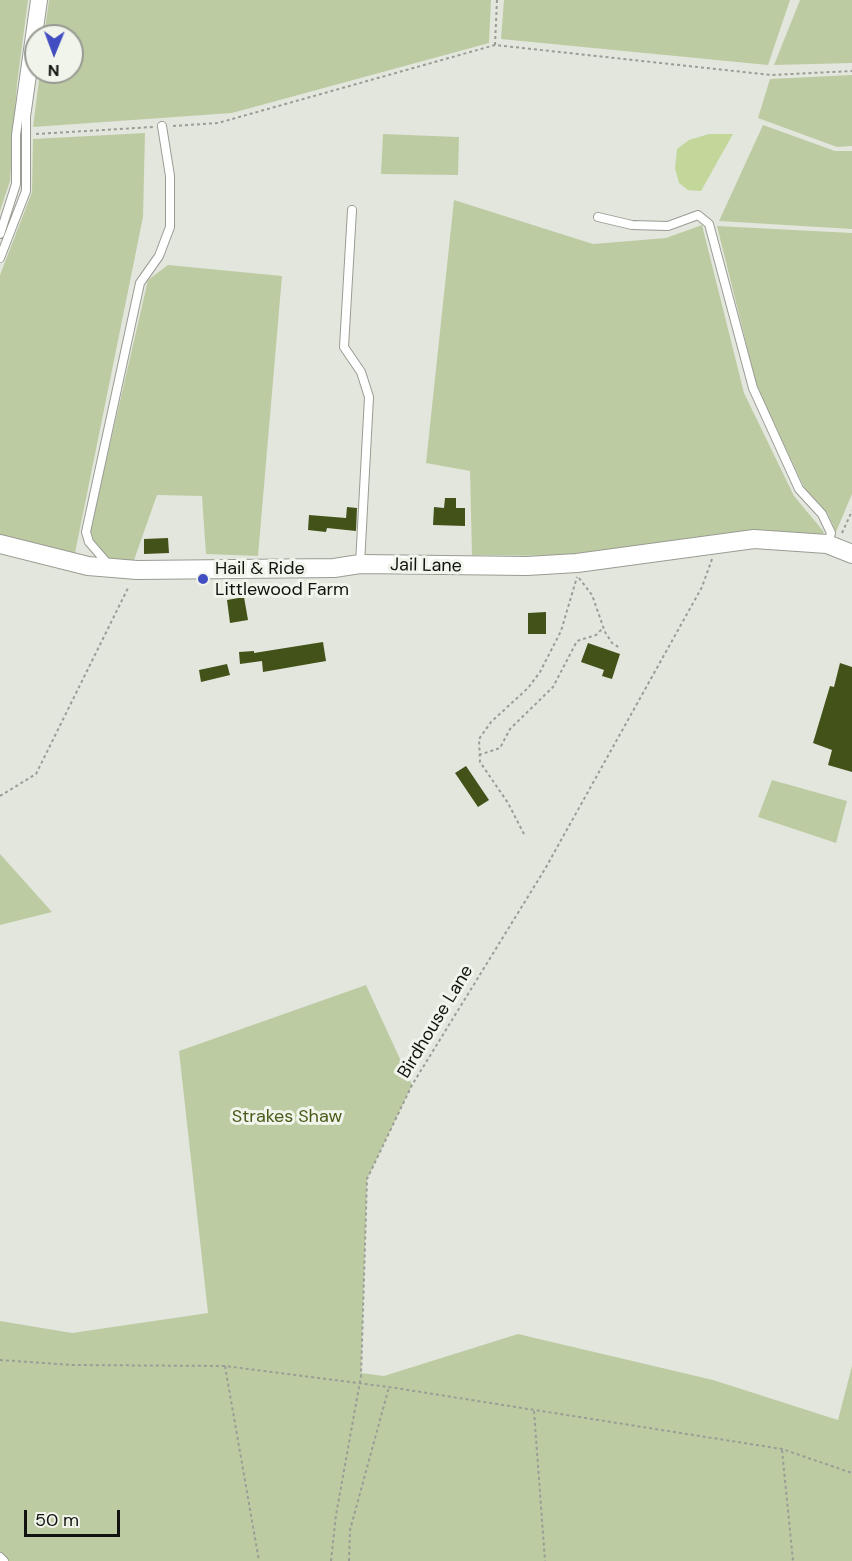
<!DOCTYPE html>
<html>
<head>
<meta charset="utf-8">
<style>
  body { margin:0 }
  #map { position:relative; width:852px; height:1561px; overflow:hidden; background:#e3e6dd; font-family:"DM Sans",sans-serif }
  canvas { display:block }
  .north { position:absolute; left:24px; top:24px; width:60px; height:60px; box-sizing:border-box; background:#f0f4ea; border:2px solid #979a93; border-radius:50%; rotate:181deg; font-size:16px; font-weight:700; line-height:24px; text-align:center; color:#121310 }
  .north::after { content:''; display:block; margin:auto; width:21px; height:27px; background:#414dc1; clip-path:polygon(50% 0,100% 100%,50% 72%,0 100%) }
  .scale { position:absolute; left:24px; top:1510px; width:96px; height:27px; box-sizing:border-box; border:3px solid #121310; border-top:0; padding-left:8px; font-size:18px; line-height:21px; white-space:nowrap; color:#121310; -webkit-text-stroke:4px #f0f4ea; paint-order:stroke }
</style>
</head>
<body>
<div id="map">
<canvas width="852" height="1561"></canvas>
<div class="north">N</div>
<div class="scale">50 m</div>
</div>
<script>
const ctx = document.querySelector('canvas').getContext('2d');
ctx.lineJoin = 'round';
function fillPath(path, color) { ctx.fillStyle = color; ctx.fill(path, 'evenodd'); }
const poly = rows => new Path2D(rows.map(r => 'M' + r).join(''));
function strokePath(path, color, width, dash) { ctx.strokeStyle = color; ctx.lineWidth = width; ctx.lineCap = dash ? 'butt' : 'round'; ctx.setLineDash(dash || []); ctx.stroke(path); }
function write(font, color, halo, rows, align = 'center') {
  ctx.font = font + ' "DM Sans",sans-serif'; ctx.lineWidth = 6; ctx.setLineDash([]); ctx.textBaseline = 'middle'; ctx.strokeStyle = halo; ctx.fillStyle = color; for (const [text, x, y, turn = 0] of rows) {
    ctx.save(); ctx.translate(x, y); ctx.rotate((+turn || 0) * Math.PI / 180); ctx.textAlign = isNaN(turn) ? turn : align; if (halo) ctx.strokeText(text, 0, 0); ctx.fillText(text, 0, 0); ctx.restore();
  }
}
fillPath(poly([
  [0,0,28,0,17,84,10,181,0,211],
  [49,0,491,0,489,43,232,113,33,127,40,72,72,72,72,36,44,36],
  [504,0,790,0,768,65,501,39],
  [800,0,852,0,852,63,774,65],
  [852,75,852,146,837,147,758,118,770,79],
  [763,125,835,151,852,151,852,229,719,221],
  [145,133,143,217,74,558,0,540,0,275,32,192,33,139],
  [383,134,459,137,458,175,381,174],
  [454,200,593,244,666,238,702,225,744,393,794,496,824,532,821,537,572,556,472,555,470,471,426,463],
  [717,226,852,233,852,494,836,532,828,514,804,487,757,387],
  [168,265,282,276,258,556,206,554,202,496,157,495,134,560,112,561,92,539,90,531,148,280],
  [772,780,847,801,836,843,758,817],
  [0,854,52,912,0,925],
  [366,985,412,1085,367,1179,361,1373,384,1376,518,1334,713,1380,838,1420,852,1366,852,1561,0,1561,0,1321,72,1333,208,1313,179,1051]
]), '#bdcba3');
fillPath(poly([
  [709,134,733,134,701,191,688,190,679,183,675,168,677,149,689,140]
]), '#c3d79a');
fillPath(poly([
  [445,498,456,498,456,508,465,508,465,526,433,525,434,507,444,508],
  [347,507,357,508,356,531,327,528,326,532,308,530,309,515,346,518],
  [168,538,169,553,144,554,144,539],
  [244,597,248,620,230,623,227,600],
  [546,612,546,634,528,634,528,613],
  [323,642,326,661,263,672,262,661,240,664,239,652,254,651,254,653],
  [588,643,620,654,612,679,602,676,604,670,581,662],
  [840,663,852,667,852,772,828,765,832,750,813,743,830,686,834,687],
  [227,664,230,675,201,682,199,670],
  [466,766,489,800,478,807,455,773]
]), '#425218');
const service = poly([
  [38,36,43,0],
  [352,210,344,347,361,372,369,397,360,564],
  [598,217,632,225,668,226,698,215,709,224,753,388,799,489,822,514,831,533,828,543],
  [0,234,16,184,16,135,35,0],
  [0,258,26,191,26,117,36,47],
  [108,564,89,542,86,532,140,283,159,256,170,227,170,176,162,126],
  [0,1557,4,1561]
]);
const tertiary = poly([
  [0,544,88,566,137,570,334,568,360,564,527,566,577,563,754,539,827,544,852,554]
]);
strokePath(service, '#999c93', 10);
strokePath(tertiary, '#999c93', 20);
strokePath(poly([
  [495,45,497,0],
  [173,126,218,123,495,45,771,75,852,71],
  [36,134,153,127],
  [842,533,852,511],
  [579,578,592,595,605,632,612,643,620,648],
  [479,755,500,748,510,729,553,687,577,641,596,635,604,627],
  [0,796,36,774,129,586],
  [524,834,508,803,480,762,479,739,491,722,528,688,540,672,561,631,577,577],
  [0,1360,72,1365,225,1366,389,1387,782,1449,852,1473],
  [225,1366,259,1561],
  [534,1411,545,1561],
  [782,1450,793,1561],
  [331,1561,336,1515,361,1376,367,1179,412,1085,545,869,702,587,712,559],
  [349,1561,350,1530,389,1387]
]), '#9a9d96', 2, [3, 3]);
strokePath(service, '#fff', 8);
strokePath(tertiary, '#fff', 18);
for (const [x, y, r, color] of [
  [203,579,6,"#414dc1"]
]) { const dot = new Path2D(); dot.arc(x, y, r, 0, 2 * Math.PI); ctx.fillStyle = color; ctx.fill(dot); strokePath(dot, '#f0f4ea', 2); }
write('18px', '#121310', '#f0f4ea', [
  ["Jail Lane",426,566,1],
  ["Birdhouse Lane",436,1022,-59]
]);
write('18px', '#121310', '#f0f4ea', [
  ["Hail & Ride",215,569],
  ["Littlewood Farm",215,590]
], 'left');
write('18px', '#495b1a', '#f0f4ea', [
  ["Strakes Shaw",287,1117]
]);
</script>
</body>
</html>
